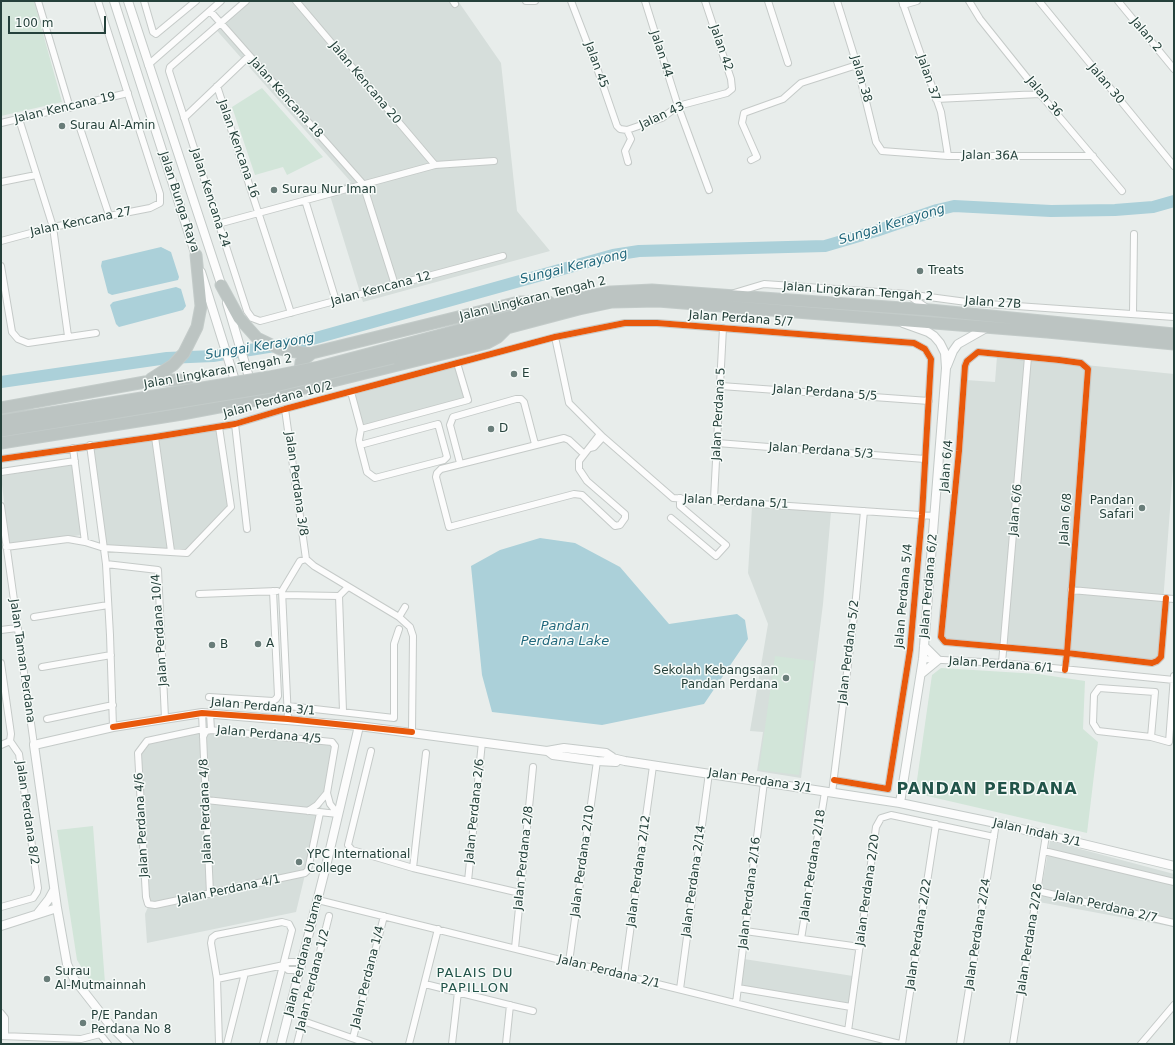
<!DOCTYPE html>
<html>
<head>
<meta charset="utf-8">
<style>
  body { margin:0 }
  #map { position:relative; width:1175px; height:1045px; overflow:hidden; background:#e8edeb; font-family:"DejaVu Sans",sans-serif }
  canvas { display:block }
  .frame { position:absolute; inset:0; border:2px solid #25413b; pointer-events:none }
  .scale { position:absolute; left:8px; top:16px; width:98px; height:18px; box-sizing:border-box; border:2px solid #25413b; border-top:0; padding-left:5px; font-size:12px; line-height:14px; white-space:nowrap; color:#25413b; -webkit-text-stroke:3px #f7fbf9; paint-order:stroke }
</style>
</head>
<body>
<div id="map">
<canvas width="1175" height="1045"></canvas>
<div class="frame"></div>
<div class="scale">100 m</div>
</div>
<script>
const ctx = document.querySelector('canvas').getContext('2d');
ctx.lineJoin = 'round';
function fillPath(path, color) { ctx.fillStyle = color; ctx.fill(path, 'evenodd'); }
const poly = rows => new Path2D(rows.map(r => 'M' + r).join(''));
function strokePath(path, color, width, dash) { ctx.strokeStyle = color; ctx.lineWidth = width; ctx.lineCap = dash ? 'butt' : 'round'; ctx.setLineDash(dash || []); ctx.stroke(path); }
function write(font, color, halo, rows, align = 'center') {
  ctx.font = font + ' "DejaVu Sans",sans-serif'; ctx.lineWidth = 3; ctx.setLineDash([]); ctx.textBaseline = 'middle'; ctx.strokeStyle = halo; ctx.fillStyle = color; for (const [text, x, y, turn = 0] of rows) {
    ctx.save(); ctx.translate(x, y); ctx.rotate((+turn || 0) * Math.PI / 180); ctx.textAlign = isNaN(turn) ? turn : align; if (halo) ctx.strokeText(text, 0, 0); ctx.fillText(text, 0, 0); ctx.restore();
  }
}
fillPath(poly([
  [240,1,458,1,501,63,517,211,550,251,363,302,328,189,351,182,212,25],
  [997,356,1174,374,1174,456,1159,656,1156,659,1152,660,946,640,944,636,954,534,966,380,995,382],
  [455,366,465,398,363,426,354,394],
  [216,430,229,506,185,551,105,545,93,447],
  [72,464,82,535,9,544,1,476],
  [752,507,831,512,823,604,801,778,757,771,763,732,750,731,768,624,748,573],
  [200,733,330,743,332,747,325,792,296,912,147,943,145,914,148,907,140,754,148,744],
  [1050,841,1174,874,1174,927,1039,902],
  [744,959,853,976,849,1004,741,986]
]), '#d6dedb');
fillPath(poly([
  [1,1,34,1,62,102,1,116],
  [262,88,323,157,287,175,283,167,255,175,232,107],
  [775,656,814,661,799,775,759,770],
  [941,668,1038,674,1085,681,1083,729,1098,742,1087,833,923,795,916,787,932,675],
  [93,826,105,983,92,984,77,960,57,830]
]), '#d2e5d9');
fillPath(poly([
  [161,247,171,252,179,277,178,280,112,295,108,293,101,266,102,261],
  [176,287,181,289,186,306,183,310,119,327,116,324,110,305,113,302],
  [540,538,575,543,620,567,669,624,737,614,745,620,748,639,704,704,602,725,492,712,482,675,471,566,500,550]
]), '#abd0d9');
strokePath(poly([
  [1,382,167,358,213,356,305,341,613,255,639,251,825,246,876,231,937,210,954,206,1051,211,1115,210,1153,207,1174,201]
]), '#abd0d9', 12);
const street = poly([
  [38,1,70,108],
  [144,1,153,32,156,34,196,1],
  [246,1,170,67,169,71,247,311,252,318,260,321,503,256],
  [296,1,435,165],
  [453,1,455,4],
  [526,1,535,1],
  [571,1,598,71,617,126,620,129,627,130,662,118,678,106,727,93,732,89,731,79,705,1],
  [645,1,678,106,709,190],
  [768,1,788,63],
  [837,1,857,65,876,142,882,151,948,156,1093,156],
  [902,1,941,112,948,156],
  [969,1,980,19,1040,94,1122,191],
  [1039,1,1174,166],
  [1118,1,1174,69],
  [903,5,917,1],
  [210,11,363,184,395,285],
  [148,65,221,1],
  [217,86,291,313],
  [936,99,1040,94],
  [184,118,249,56],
  [19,119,53,227,68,336],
  [1,123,128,93],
  [80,128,109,215],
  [627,130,631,139,625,151,628,162],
  [751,160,757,157,742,123,744,113,783,99,801,83,857,65],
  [1,182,36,175],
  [305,200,336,301],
  [218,224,435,165,494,161],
  [1,241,53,227,150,208,160,203,160,194,98,1],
  [1,266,12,332,18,339,28,343,96,333],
  [734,293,764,284,907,294,974,303,1174,317],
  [908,295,927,308],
  [1133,313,1134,234],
  [555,337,569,403,603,437,673,498,935,516],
  [721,386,929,401],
  [351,392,361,429,359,440,360,445,367,472,375,478,444,460,447,457,438,424,360,445],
  [285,409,306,559],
  [235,424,247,529],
  [361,429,468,400,457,363],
  [155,437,171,551],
  [717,443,925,459],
  [90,445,106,564,110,635,113,727],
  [73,448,85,542],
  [590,448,594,447,603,437],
  [584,454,569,440,564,438,441,469,437,473,436,477,449,527,574,494,582,495,615,526,620,525,625,518,625,514,587,481,579,469,579,461,600,434],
  [1,459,155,437,235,424,285,409,555,337,625,323,657,323,914,343,925,349,931,359,922,515,910,650,888,789,834,780],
  [460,463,450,425,453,417,516,399,521,399,524,402,535,444],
  [1,472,75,461],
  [714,499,723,328],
  [1,506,34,745],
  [671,518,716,556,726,545,680,506,680,498],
  [6,547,68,539,85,542,104,548,187,553,231,507,219,427],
  [306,559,314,566,399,617,410,627,413,636,412,732],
  [106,564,158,570,165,718],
  [1071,590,1174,599],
  [199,594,277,591],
  [283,595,339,596],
  [34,617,108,605],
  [399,617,405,607],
  [1,630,17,628],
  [923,659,1002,663,1174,680],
  [1,663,11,734,10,741],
  [1002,663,1028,357],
  [42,667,111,655],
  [1065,670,1067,653,1088,369,1081,363,1059,360,978,352,967,361,965,366,959,451,941,637,945,642,1035,650,1067,653,1152,663,1157,661,1161,657,1166,598],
  [209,697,273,701,276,699,278,696,273,591],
  [288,706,394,718,394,644,399,629],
  [343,711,339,596,348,587],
  [202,713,210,894],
  [210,713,211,730],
  [47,719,113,705],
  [288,719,282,591,300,561,306,559],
  [203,729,147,741,138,753,146,897,148,904,155,905,305,873,308,870,320,813],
  [203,737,206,731,211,730,332,742,335,746,327,793,317,805,308,811],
  [1151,737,1155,692,1099,688,1094,695,1093,723,1098,731,1151,737,1169,742,1174,676],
  [1,745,10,741],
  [371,751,348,845,352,850,413,868,520,893],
  [327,793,330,804,338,814],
  [832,793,855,608,864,511],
  [206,800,338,814],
  [1044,851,1174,882],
  [413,868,426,753],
  [468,881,482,742],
  [1038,891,1174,923],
  [318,900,900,1044],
  [1,907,33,898,37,892,38,888,19,754,10,741],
  [745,931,860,947],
  [801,939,825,792],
  [515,948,533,767],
  [569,962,597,761],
  [284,965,288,970,300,970],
  [624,975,653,766],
  [217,979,284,965,289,962,302,962],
  [425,984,533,1011],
  [738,988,851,1007],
  [680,989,709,773],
  [736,1003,764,782],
  [1,1013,5,1018,5,1036],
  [303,1021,369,1044],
  [848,1031,876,827,881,818,891,815,994,837],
  [100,1034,108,1044],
  [1,1036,81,1039,100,1034,110,1025],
  [353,1038,384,916],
  [219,1044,217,979,211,943,212,938,216,935,282,922,289,924,292,930,263,1044],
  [227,1044,245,973],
  [297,1044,329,916],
  [409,1044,438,929],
  [452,1044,458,992],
  [506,1044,510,1005],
  [902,1044,936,824],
  [960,1044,996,823],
  [1013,1044,1046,835],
  [1141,1044,1174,1005]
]);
const secondary = poly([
  [114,1,197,259],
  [128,1,223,290],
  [201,272,237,387],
  [227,303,251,384],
  [947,366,953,351,958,344,988,327],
  [921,674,938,660,924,646],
  [549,752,553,755,597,761,616,762],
  [608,757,625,761,900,803,996,823,1174,866],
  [900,803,923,659,946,368,945,353,940,343,934,336,928,332,903,323],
  [38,913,49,899,54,890],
  [1,926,57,908],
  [129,1044,110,1025,74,979,67,964,57,908,34,745,113,727,202,713,359,726,547,751,564,748,606,753,612,757],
  [281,1044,327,862,359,726]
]);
const highway = poly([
  [221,285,239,318,257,338,280,349,302,353,312,353,519,302,549,302],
  [391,348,585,297,611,292,652,290,930,310,1174,334],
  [393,358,579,309,612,302,658,301,1047,332,1174,344],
  [151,379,173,365,184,353,197,327,201,306,196,255],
  [303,379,300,372,301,362,312,353],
  [1,408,145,382,168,380,180,380,187,384,191,394,191,399],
  [1,421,93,406],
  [1,431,94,416],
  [1,443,182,414,256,400,487,343,498,337,506,329]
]);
strokePath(street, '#c5cac8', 8);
strokePath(secondary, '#c4cac8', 10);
strokePath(highway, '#c3cbc9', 13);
strokePath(street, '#fcfcfc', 6);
strokePath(secondary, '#fcfcfc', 8);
strokePath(highway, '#bcc4c2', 11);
const highwayBridge = poly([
  [93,406,269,377,319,367,391,348],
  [94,416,271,387,393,358]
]);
strokePath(highwayBridge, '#c3cbc9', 13, []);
strokePath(highwayBridge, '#bcc4c2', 11);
strokePath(poly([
  [1,459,155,437,235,424,285,409,555,337,625,323,657,323,914,343,925,349,931,359,922,515,910,650,888,789,834,780],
  [1065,670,1067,653,1088,369,1081,363,1059,360,978,352,967,361,965,366,959,451,941,637,945,642,1035,650,1067,653,1152,663,1157,661,1161,657,1166,598],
  [113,727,202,713,288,719,412,732]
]), '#e8590c', 6);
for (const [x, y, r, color] of [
  [62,126,4,"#697d79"],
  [274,190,4,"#697d79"],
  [920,271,4,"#697d79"],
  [514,374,4,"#697d79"],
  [491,429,4,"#697d79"],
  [1142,508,4,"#697d79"],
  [258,644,4,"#697d79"],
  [212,645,4,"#697d79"],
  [786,678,4,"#697d79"],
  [299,862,4,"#697d79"],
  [47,979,4,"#697d79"],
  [83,1023,4,"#697d79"]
]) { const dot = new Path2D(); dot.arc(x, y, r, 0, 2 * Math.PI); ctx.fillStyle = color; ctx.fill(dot); strokePath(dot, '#f7fbf9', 1.5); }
write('12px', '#25413b', '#f7fbf9', [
  ["Jalan 2",1146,35,50],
  ["Jalan 42",721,48,71],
  ["Jalan 44",661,54,72],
  ["Jalan 45",596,65,70],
  ["Jalan 37",928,78,71],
  ["Jalan 38",861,79,74],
  ["Jalan Kencana 20",365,83,50],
  ["Jalan 30",1106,84,50],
  ["Jalan 36",1044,97,50],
  ["Jalan Kencana 18",286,98,48],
  ["Jalan Kencana 19",65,108,-13],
  ["Jalan 43",662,116,-25],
  ["Jalan Kencana 16",238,149,71],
  ["Jalan 36A",990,156,1],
  ["Jalan Kencana 24",210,198,72],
  ["Jalan Bunga Raya",179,202,72],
  ["Jalan Kencana 27",81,222,-12],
  ["Jalan Kencana 12",381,289,-15],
  ["Jalan Lingkaran Tengah 2",858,292,4],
  ["Jalan Lingkaran Tengah 2",533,299,-14],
  ["Jalan 27B",993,303,4],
  ["Jalan Perdana 5/7",741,319,4],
  ["Jalan Lingkaran Tengah 2",218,372,-10],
  ["Jalan Perdana 5/5",825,393,4],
  ["Jalan Perdana 10/2",278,400,-15],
  ["Jalan Perdana 5",719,414,-87],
  ["Jalan Perdana 5/3",821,451,4],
  ["Jalan 6/4",947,466,-85],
  ["Jalan Perdana 3/8",296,484,82],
  ["Jalan Perdana 5/1",736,502,3],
  ["Jalan 6/6",1016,510,-85],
  ["Jalan 6/8",1066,519,-86],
  ["Jalan Perdana 6/2",929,586,-85],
  ["Jalan Perdana 5/4",904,596,-85],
  ["Jalan Perdana 10/4",160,630,-94],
  ["Jalan Perdana 5/2",849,652,-83],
  ["Jalan Taman Perdana",22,661,82],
  ["Jalan Perdana 6/1",1001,665,4],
  ["Jalan Perdana 3/1",263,707,5],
  ["Jalan Perdana 4/5",269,735,5],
  ["Jalan Perdana 3/1",760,781,9],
  ["Jalan Perdana 4/8",206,811,-92],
  ["Jalan Perdana 2/6",475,811,-84],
  ["Jalan Perdana 8/2",27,813,82],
  ["Jalan Perdana 4/6",142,825,-93],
  ["Jalan Indah 3/1",1037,833,13],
  ["Jalan Perdana 2/8",524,858,-84],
  ["Jalan Perdana 2/10",583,861,-82],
  ["Jalan Perdana 2/18",813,865,-81],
  ["Jalan Perdana 2/12",639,871,-82],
  ["Jalan Perdana 2/14",694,881,-82],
  ["Jalan Perdana 4/1",229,890,-12],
  ["Jalan Perdana 2/20",868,890,-82],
  ["Jalan Perdana 2/16",750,893,-83],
  ["Jalan Perdana 2/7",1106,907,13],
  ["Jalan Perdana 2/22",919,934,-81],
  ["Jalan Perdana 2/24",978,934,-81],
  ["Jalan Perdana 2/26",1030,939,-81],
  ["Jalan Perdana Utama",304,955,-76],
  ["Jalan Perdana 2/1",609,972,14],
  ["Jalan Perdana 1/4",368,977,-76],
  ["Jalan Perdana 1/2",313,980,-76]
]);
write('12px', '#25413b', '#f7fbf9', [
  ["Surau Al-Amin",70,126],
  ["Surau Nur Iman",282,190],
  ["Treats",928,271],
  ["E",522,374],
  ["D",499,429],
  ["Pandan",1134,501,"right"],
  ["Safari",1134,515,"right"],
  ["A",266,644],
  ["B",220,645],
  ["Sekolah Kebangsaan",778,671,"right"],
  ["Pandan Perdana",778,685,"right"],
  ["YPC International",307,855],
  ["College",307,869],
  ["Surau",55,972],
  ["Al-Mutmainnah",55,986],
  ["P/E Pandan",91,1016],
  ["Perdana No 8",91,1030]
], 'left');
write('italic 13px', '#20677c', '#f7fbf9', [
  ["Sungai Kerayong",892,225,-17],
  ["Sungai Kerayong",574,267,-14],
  ["Sungai Kerayong",260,347,-9],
  ["Pandan",565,627],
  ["Perdana Lake",565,642]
]);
ctx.letterSpacing = '1px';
write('13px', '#215349', '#f7fbf9', [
  ["PALAIS DU",475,974],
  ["PAPILLON",475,989]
]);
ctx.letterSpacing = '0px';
ctx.letterSpacing = '1px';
write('bold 16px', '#215349', '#f7fbf9', [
  ["PANDAN PERDANA",987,790]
]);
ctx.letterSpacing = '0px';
</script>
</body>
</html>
